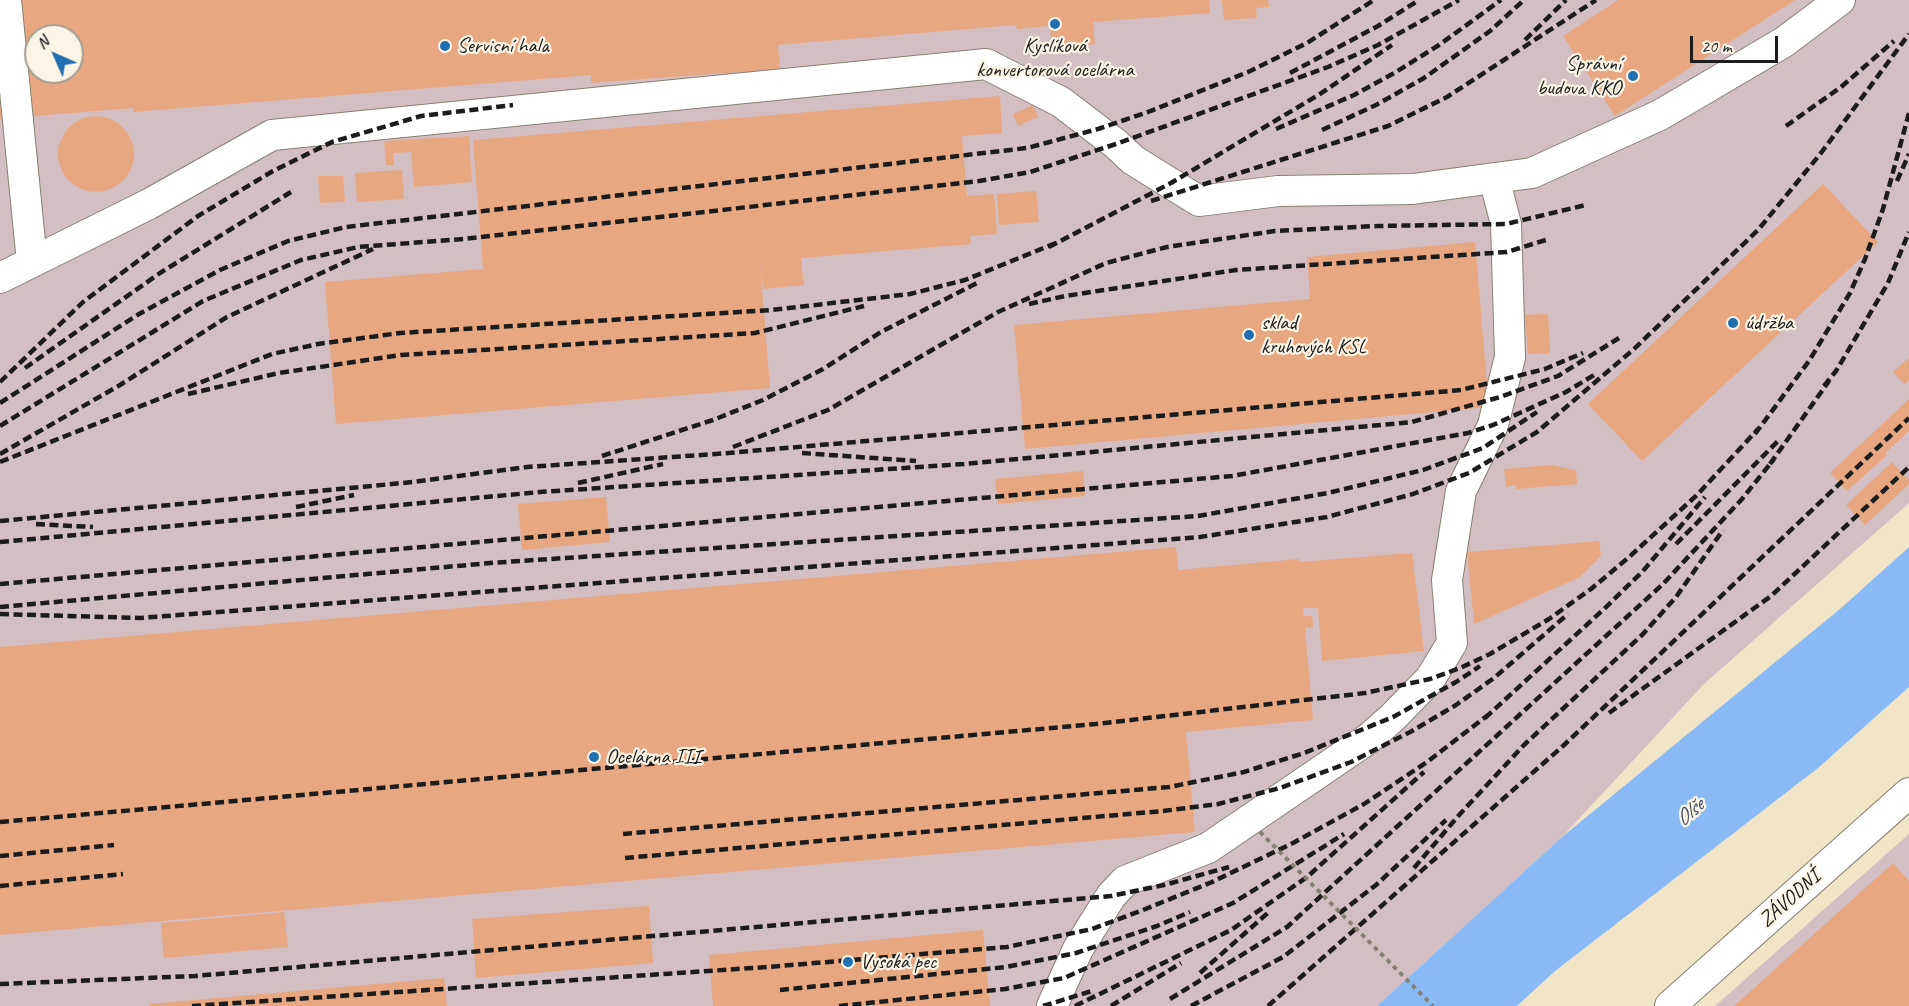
<!DOCTYPE html>
<html>
<head>
<meta charset="utf-8">
<style>
  body { margin:0 }
  #map { position:relative; width:1909px; height:1006px; overflow:hidden; background:#f1e5c8; font-family:Caveat,sans-serif }
  canvas { display:block }
  .north { position:absolute; left:24px; top:24px; width:60px; height:60px; box-sizing:border-box; background:#fcf5e5; border:2px solid #a29e95; border-radius:50%; rotate:315deg; font-size:16px; font-weight:700; line-height:24px; text-align:center; color:#1c1c1c }
  .north::after { content:''; display:block; margin:auto; width:21px; height:27px; background:#1f6fb2; clip-path:polygon(50% 0,100% 100%,50% 72%,0 100%) }
  .scale { position:absolute; left:1690px; top:36px; width:88px; height:27px; box-sizing:border-box; border:3px solid #1c1c1c; border-top:0; padding-left:8px; font-size:18px; line-height:21px; white-space:nowrap; color:#1c1c1c; -webkit-text-stroke:4px #fcf5e5; paint-order:stroke }
</style>
</head>
<body>
<div id="map">
<canvas width="1909" height="1006"></canvas>
<div class="north">N</div>
<div class="scale">20 m</div>
</div>
<script>
const ctx = document.querySelector('canvas').getContext('2d');
ctx.lineJoin = 'round';
function fillPath(path, color) { ctx.fillStyle = color; ctx.fill(path, 'evenodd'); }
const poly = rows => new Path2D(rows.map(r => 'M' + r).join(''));
function strokePath(path, color, width, dash) { ctx.strokeStyle = color; ctx.lineWidth = width; ctx.lineCap = dash ? 'butt' : 'round'; ctx.setLineDash(dash || []); ctx.stroke(path); }
function write(font, color, halo, rows, align = 'center') {
  ctx.font = font + ' Caveat,sans-serif'; ctx.lineWidth = 4.5; ctx.setLineDash([]); ctx.textBaseline = 'middle'; ctx.strokeStyle = halo; ctx.fillStyle = color; for (const [text, x, y, turn = 0] of rows) {
    ctx.save(); ctx.translate(x, y); ctx.rotate((+turn || 0) * Math.PI / 180); ctx.textAlign = isNaN(turn) ? turn : align; if (halo) ctx.strokeText(text, 0, 0); ctx.fillText(text, 0, 0); ctx.restore();
  }
}
fillPath(poly([
  [0,0,1909,0,1909,503,1704,684,1562,837,1377,1006,0,1006],
  [36,36,72,36,72,72,36,72],
  [1909,834,1909,1006,1715,1006]
]), '#d2bec3');
fillPath(poly([
  [1909,547,1909,687,1818,768,1555,971,1517,1006,1377,1006,1562,837,1840,609]
]), '#8abaf6');
fillPath(poly([
  [0,0,1209,0,1210,13,1093,22,1095,44,1052,48,1050,26,1017,29,1016,25,778,45,780,69,591,83,591,75,133,112,133,108,0,119],
  [36,36,72,36,72,72,36,72],
  [1222,0,1268,0,1269,7,1256,8,1257,18,1224,20],
  [1618,0,1795,0,1615,116,1563,36],
  [1000,96,1002,133,962,136,967,196,994,194,997,234,970,236,971,244,801,258,804,285,763,289,760,262,770,388,336,424,325,282,483,269,473,140],
  [1033,105,1038,117,1018,126,1013,114],
  '58 154a38 38 0 1 1 76 0a38 38 0 1 1-76 0Z',
  [469,136,472,182,414,187,411,152,393,153,394,165,386,165,384,141],
  [402,170,404,199,357,202,355,173],
  [318,176,343,176,345,202,320,203],
  [1823,184,1878,242,1642,461,1588,404],
  [1036,191,1039,222,999,225,997,194],
  [1475,242,1489,407,1025,449,1014,325,1310,299,1307,257],
  [1548,314,1550,353,1528,354,1525,315],
  [1909,358,1909,380,1904,384,1893,372],
  [1909,399,1909,431,1885,453,1887,455,1847,491,1830,473],
  [1892,462,1909,480,1909,484,1865,525,1846,505],
  [1551,465,1576,470,1577,484,1516,489,1515,485,1506,487,1504,469],
  [1083,471,1085,496,998,504,995,479],
  [606,497,610,542,522,550,518,504],
  [1599,541,1601,556,1580,577,1474,624,1467,552],
  [1176,547,1178,570,1299,559,1299,562,1412,553,1424,651,1322,661,1318,608,1303,608,1304,616,1312,616,1313,627,1305,628,1313,720,1186,732,1195,832,0,935,0,647],
  [1893,863,1909,881,1909,1006,1734,1006],
  [649,906,653,963,476,978,472,919],
  [284,912,288,947,164,958,161,923],
  [983,930,990,1006,713,1006,709,955],
  [444,978,447,1006,149,1006,149,1004]
]), '#e7a881');
const minor = poly([
  [6,0,32,262],
  [0,278,149,204,272,135,986,64,1061,102,1116,144,1133,160,1199,201,1278,191,1413,189,1532,173,1660,115,1784,42,1840,0],
  [1052,1006,1078,949,1111,896,1125,881,1208,848,1368,739,1393,717,1430,679,1452,643,1447,580,1461,491,1493,425,1510,357,1506,224,1494,178],
  [1670,1006,1909,793]
]);
strokePath(minor, '#868072', 32);
strokePath(minor, '#fff', 30);
strokePath(poly([
  [1525,40,1566,0],
  [1290,73,1378,26,1419,0],
  [1786,126,1841,87,1894,41],
  [1276,129,1354,95,1396,72,1439,45,1501,0],
  [1322,130,1376,105,1424,78,1490,31,1524,0],
  [1897,181,1909,154],
  [1151,201,1388,126,1447,97,1596,0],
  [1049,247,1171,183,1320,94,1392,45],
  [1029,304,1065,296,1236,270,1507,252,1549,239],
  [25,368,160,273,291,192],
  [0,382,83,302,198,216,273,171,332,142,421,116,513,105],
  [1824,386,1836,371,1888,283,1909,232],
  [188,394,279,373,401,355,755,333,864,306],
  [0,403,139,314,220,270,288,241,346,227,1027,148,1098,129,1148,112,1248,72,1307,43,1374,0],
  [0,426,203,301,301,260,358,247,464,239,979,181,1030,172,1116,144,1328,67,1378,45,1459,0],
  [1755,434,1809,361,1850,293,1865,259,1883,209,1909,113],
  [733,447,828,410,998,312,1106,263,1167,247,1275,231,1377,226,1506,224,1586,205],
  [802,453,916,461],
  [0,454,120,385,227,317,373,249],
  [602,456,713,420,763,400,823,369,881,332,979,282],
  [0,462,272,354,318,344,400,333,772,310,910,294,965,280,1056,243],
  [1770,464,1829,381],
  [578,483,663,464],
  [296,507,354,495],
  [0,521,413,482,527,467,716,454,1461,390,1545,369,1583,353],
  [36,524,93,527],
  [0,542,540,492,964,464,1412,422,1500,397,1558,376,1619,338],
  [1676,544,1780,439],
  [0,584,1232,476,1468,433,1493,425,1566,392,1594,375],
  [0,607,490,563,1198,516,1328,493,1423,470,1483,448,1537,412],
  [0,614,140,618,1200,537,1327,517,1413,494,1469,473,1537,432,1634,349,1758,230,1821,153,1909,34],
  [1609,713,1771,596,1909,467],
  [1485,718,1604,609,1643,571,1705,497],
  [0,822,1096,724,1365,693,1430,679,1460,668,1490,654,1549,619,1591,589,1628,558,1697,495,1759,428],
  [623,834,1169,787,1244,772,1304,753,1393,717,1456,682,1480,666],
  [0,856,114,845],
  [625,858,1163,811,1218,804,1280,788,1351,762,1412,731,1456,705,1494,678,1568,614],
  [1414,868,1460,814,1524,745,1643,634,1676,597,1723,530],
  [0,886,123,874],
  [1200,973,1270,911],
  [0,984,195,976,1111,896,1164,885,1229,867],
  [780,990,1006,967,1076,953,1157,926,1190,912],
  [1170,999,1287,927,1663,584,1742,499,1774,459],
  [192,1006,767,967,1007,947,1092,929,1143,910,1212,882,1293,843,1364,804,1427,762,1492,712],
  [839,1006,1005,989,1064,978,1233,903,1344,834],
  [1043,1006,1092,991],
  [1075,1006,1231,930,1307,877,1424,772],
  [1111,1006,1181,963],
  [1191,1006,1283,957,1376,885,1446,820],
  [1268,1006,1563,746,1909,418]
]), '#1c1c1c', 4.5, [9, 4.5]);
strokePath(poly([
  [1260,832,1433,1006]
]), '#868072', 4, [4.5, 4.5]);
for (const [x, y, r, color] of [
  [1055,24,6,"#1f6fb2"],
  [445,46,6,"#1f6fb2"],
  [1633,76,6,"#1f6fb2"],
  [1733,323,6,"#1f6fb2"],
  [1249,335,6,"#1f6fb2"],
  [594,757,6,"#1f6fb2"],
  [848,962,6,"#1f6fb2"]
]) { const dot = new Path2D(); dot.arc(x, y, r, 0, 2 * Math.PI); ctx.fillStyle = color; ctx.fill(dot); strokePath(dot, '#fcf5e5', 2); }
write('21px', '#1c1c1c', '#fcf5e5', [
  ["Servisní hala",457,46],
  ["Kyslíková",1055,46,"center"],
  ["konvertorová ocelárna",1055,70,"center"],
  ["Správní",1621,64,"right"],
  ["budova KKO",1621,88,"right"],
  ["sklad",1261,323],
  ["kruhových KSL",1261,347],
  ["údržba",1745,323],
  ["Ocelárna III",606,757],
  ["Vysoká pec",860,962]
], 'left');
write('21px', '#1c1c1c', '#fcf5e5', [
  ["ZÁVODNÍ",1790,899,-42]
]);
write('italic 22px', '#425368', '#fcf5e5', [
  ["Olše",1690,813,-41]
]);
</script>
</body>
</html>
